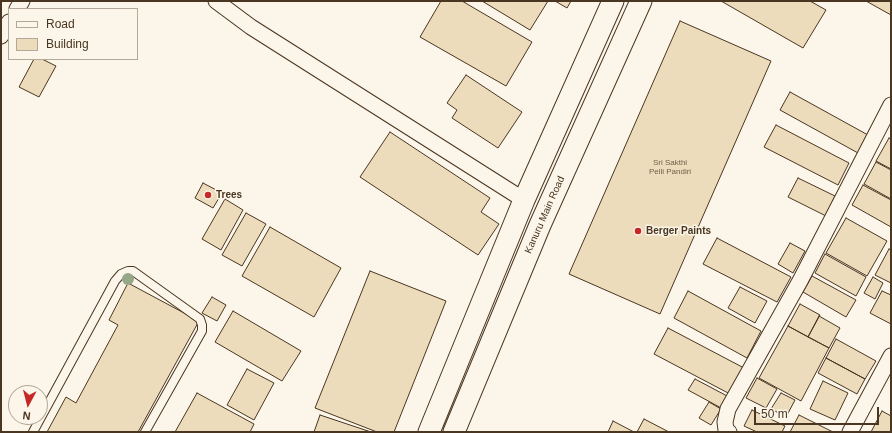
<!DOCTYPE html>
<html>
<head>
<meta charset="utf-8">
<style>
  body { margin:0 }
  #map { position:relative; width:892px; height:433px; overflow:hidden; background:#fbf6e9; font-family:Arial,sans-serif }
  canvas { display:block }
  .frame { position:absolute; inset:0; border:2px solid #4a3520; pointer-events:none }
  .legend { position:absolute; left:8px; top:8px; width:130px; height:52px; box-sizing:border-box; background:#fbf6e9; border:1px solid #b4a999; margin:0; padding:5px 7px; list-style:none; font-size:12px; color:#4a3520 }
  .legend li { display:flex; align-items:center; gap:8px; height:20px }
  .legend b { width:20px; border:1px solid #b4a999 }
  .north { position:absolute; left:8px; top:385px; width:40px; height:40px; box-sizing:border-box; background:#fbf6e9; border:1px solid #b4a999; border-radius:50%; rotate:187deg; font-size:11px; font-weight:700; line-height:16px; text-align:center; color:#4a3520 }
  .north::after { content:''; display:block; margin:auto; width:14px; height:18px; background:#c62828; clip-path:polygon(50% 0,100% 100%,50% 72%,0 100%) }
  .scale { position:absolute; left:754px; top:407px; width:125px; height:18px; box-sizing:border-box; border:2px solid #4a3520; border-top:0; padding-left:5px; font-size:12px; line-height:14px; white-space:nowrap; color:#4a3520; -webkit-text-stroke:3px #fbf6e9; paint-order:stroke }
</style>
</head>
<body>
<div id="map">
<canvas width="892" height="433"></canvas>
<div class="frame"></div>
<ul class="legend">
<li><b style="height:5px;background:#fbf6e9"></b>Road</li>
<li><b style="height:11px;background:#ecdcbc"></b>Building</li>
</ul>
<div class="north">N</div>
<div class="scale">50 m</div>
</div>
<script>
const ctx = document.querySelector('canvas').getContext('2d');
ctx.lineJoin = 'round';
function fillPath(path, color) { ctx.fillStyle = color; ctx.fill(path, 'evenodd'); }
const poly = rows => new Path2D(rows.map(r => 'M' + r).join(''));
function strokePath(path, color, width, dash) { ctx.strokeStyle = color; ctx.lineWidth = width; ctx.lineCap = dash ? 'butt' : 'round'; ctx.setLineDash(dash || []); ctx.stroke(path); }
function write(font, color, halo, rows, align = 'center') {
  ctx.font = font + ' Arial,sans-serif'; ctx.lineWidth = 3; ctx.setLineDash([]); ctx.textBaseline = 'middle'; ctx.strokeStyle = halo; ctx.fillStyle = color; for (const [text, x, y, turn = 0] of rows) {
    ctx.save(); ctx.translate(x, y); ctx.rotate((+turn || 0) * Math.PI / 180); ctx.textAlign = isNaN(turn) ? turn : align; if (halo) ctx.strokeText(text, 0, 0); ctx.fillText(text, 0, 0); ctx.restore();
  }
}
const building = poly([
  [441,1,462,1,532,42,506,86,420,37,441,1],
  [482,1,548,1,530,30,482,1],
  [555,1,571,1,567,8,555,1],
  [721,1,810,1,826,10,803,48,721,1],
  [866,1,891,1,891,15,866,1],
  [680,21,771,61,660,314,569,274,680,21],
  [34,59,42,59,56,66,39,97,19,87,34,59],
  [466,75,522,112,498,148,452,118,457,110,447,103,466,75],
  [790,92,868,135,858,153,780,110,790,92],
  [776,125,849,163,838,185,764,147,776,125],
  [390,132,490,198,481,212,499,224,478,255,360,177,390,132],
  [889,138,891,139,891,169,876,161,889,138],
  [876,162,891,170,891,199,864,184,876,162],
  [798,178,835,196,826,216,788,197,798,178],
  [203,183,222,193,213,208,195,198,203,183],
  [863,185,891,200,891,227,852,205,863,185],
  [225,199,243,210,221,250,202,239,225,199],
  [246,213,266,224,242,266,222,255,246,213],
  [846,218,887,241,867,276,826,253,846,218],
  [270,227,341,268,314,317,242,276,270,227],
  [717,238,791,277,777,302,703,264,717,238],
  [790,243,805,251,793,273,778,264,790,243],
  [889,249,891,250,891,283,875,275,889,249],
  [825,254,866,277,856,296,815,273,825,254],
  [370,271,446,301,394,432,377,432,315,408,370,271],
  [812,276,856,300,846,317,803,292,812,276],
  [873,277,883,283,875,299,864,293,873,277],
  [128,283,199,321,138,432,47,432,66,397,76,403,118,325,109,320,128,283],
  [740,287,767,301,755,323,728,308,740,287],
  [688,291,761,331,747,358,674,318,688,291],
  [882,291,891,295,891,324,870,313,882,291],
  [212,297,226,305,217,321,202,313,212,297],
  [800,304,820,315,808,337,788,326,800,304],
  [233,311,301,351,282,381,215,342,233,311],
  [819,316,840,328,829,348,808,337,819,316],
  [788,326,829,348,801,401,759,378,788,326],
  [668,328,744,368,730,394,654,354,668,328],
  [836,339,876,361,865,379,826,358,836,339],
  [826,358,865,379,857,394,818,373,826,358],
  [247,369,274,383,254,420,227,405,247,369],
  [757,378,777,389,766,408,746,398,757,378],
  [695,379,729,397,723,409,688,390,695,379],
  [823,381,848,393,835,420,810,409,823,381],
  [197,393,254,424,250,432,175,432,197,393],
  [781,393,795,400,786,417,771,409,781,393],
  [709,402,721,409,711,425,699,418,709,402],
  [752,410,785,426,782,432,757,432,744,426,752,410],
  [882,411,891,416,891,432,871,432,882,411],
  [320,415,371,432,314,432,320,415],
  [799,415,833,432,790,432,799,415],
  [644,419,669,432,637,432,644,419],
  [613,421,634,432,608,432,613,421]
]);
fillPath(building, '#ecdcbc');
strokePath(building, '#4a3520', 1);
const lane = poly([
  [33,432,115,281,121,274,128,271,133,271,200,319,202,325,202,331,145,432]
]);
const street = poly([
  [216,1,251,27,524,200],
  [17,9,22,1],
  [1,36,9,22],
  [729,432,726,430,725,422,728,409,800,281,891,105],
  [850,432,891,356]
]);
const secondary = poly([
  [429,432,524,200,613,1],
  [454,432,540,225,641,1]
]);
strokePath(lane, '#4a3520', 10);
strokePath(street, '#4a3520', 17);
strokePath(secondary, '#4a3520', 23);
strokePath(lane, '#fbf6e9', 8);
strokePath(street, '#fbf6e9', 15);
strokePath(secondary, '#fbf6e9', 21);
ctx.fillStyle = '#96a887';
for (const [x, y] of [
  [128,279]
]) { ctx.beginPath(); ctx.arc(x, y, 6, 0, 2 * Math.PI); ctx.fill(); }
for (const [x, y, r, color] of [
  [208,195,4,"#c62828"],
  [638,231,4,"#c62828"]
]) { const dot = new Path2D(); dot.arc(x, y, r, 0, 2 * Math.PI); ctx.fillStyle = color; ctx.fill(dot); strokePath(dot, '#fbf6e9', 1.5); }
write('8px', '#725f47', null, [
  ["Sri Sakthi",670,163],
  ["Pelli Pandiri",670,172]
]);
write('bold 10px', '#4a3520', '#fbf6e9', [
  ["Trees",216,195],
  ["Berger Paints",646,231]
], 'left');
write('10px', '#4a3520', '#fbf6e9', [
  ["Kanuru Main Road",545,215,-66]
]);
</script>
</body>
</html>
